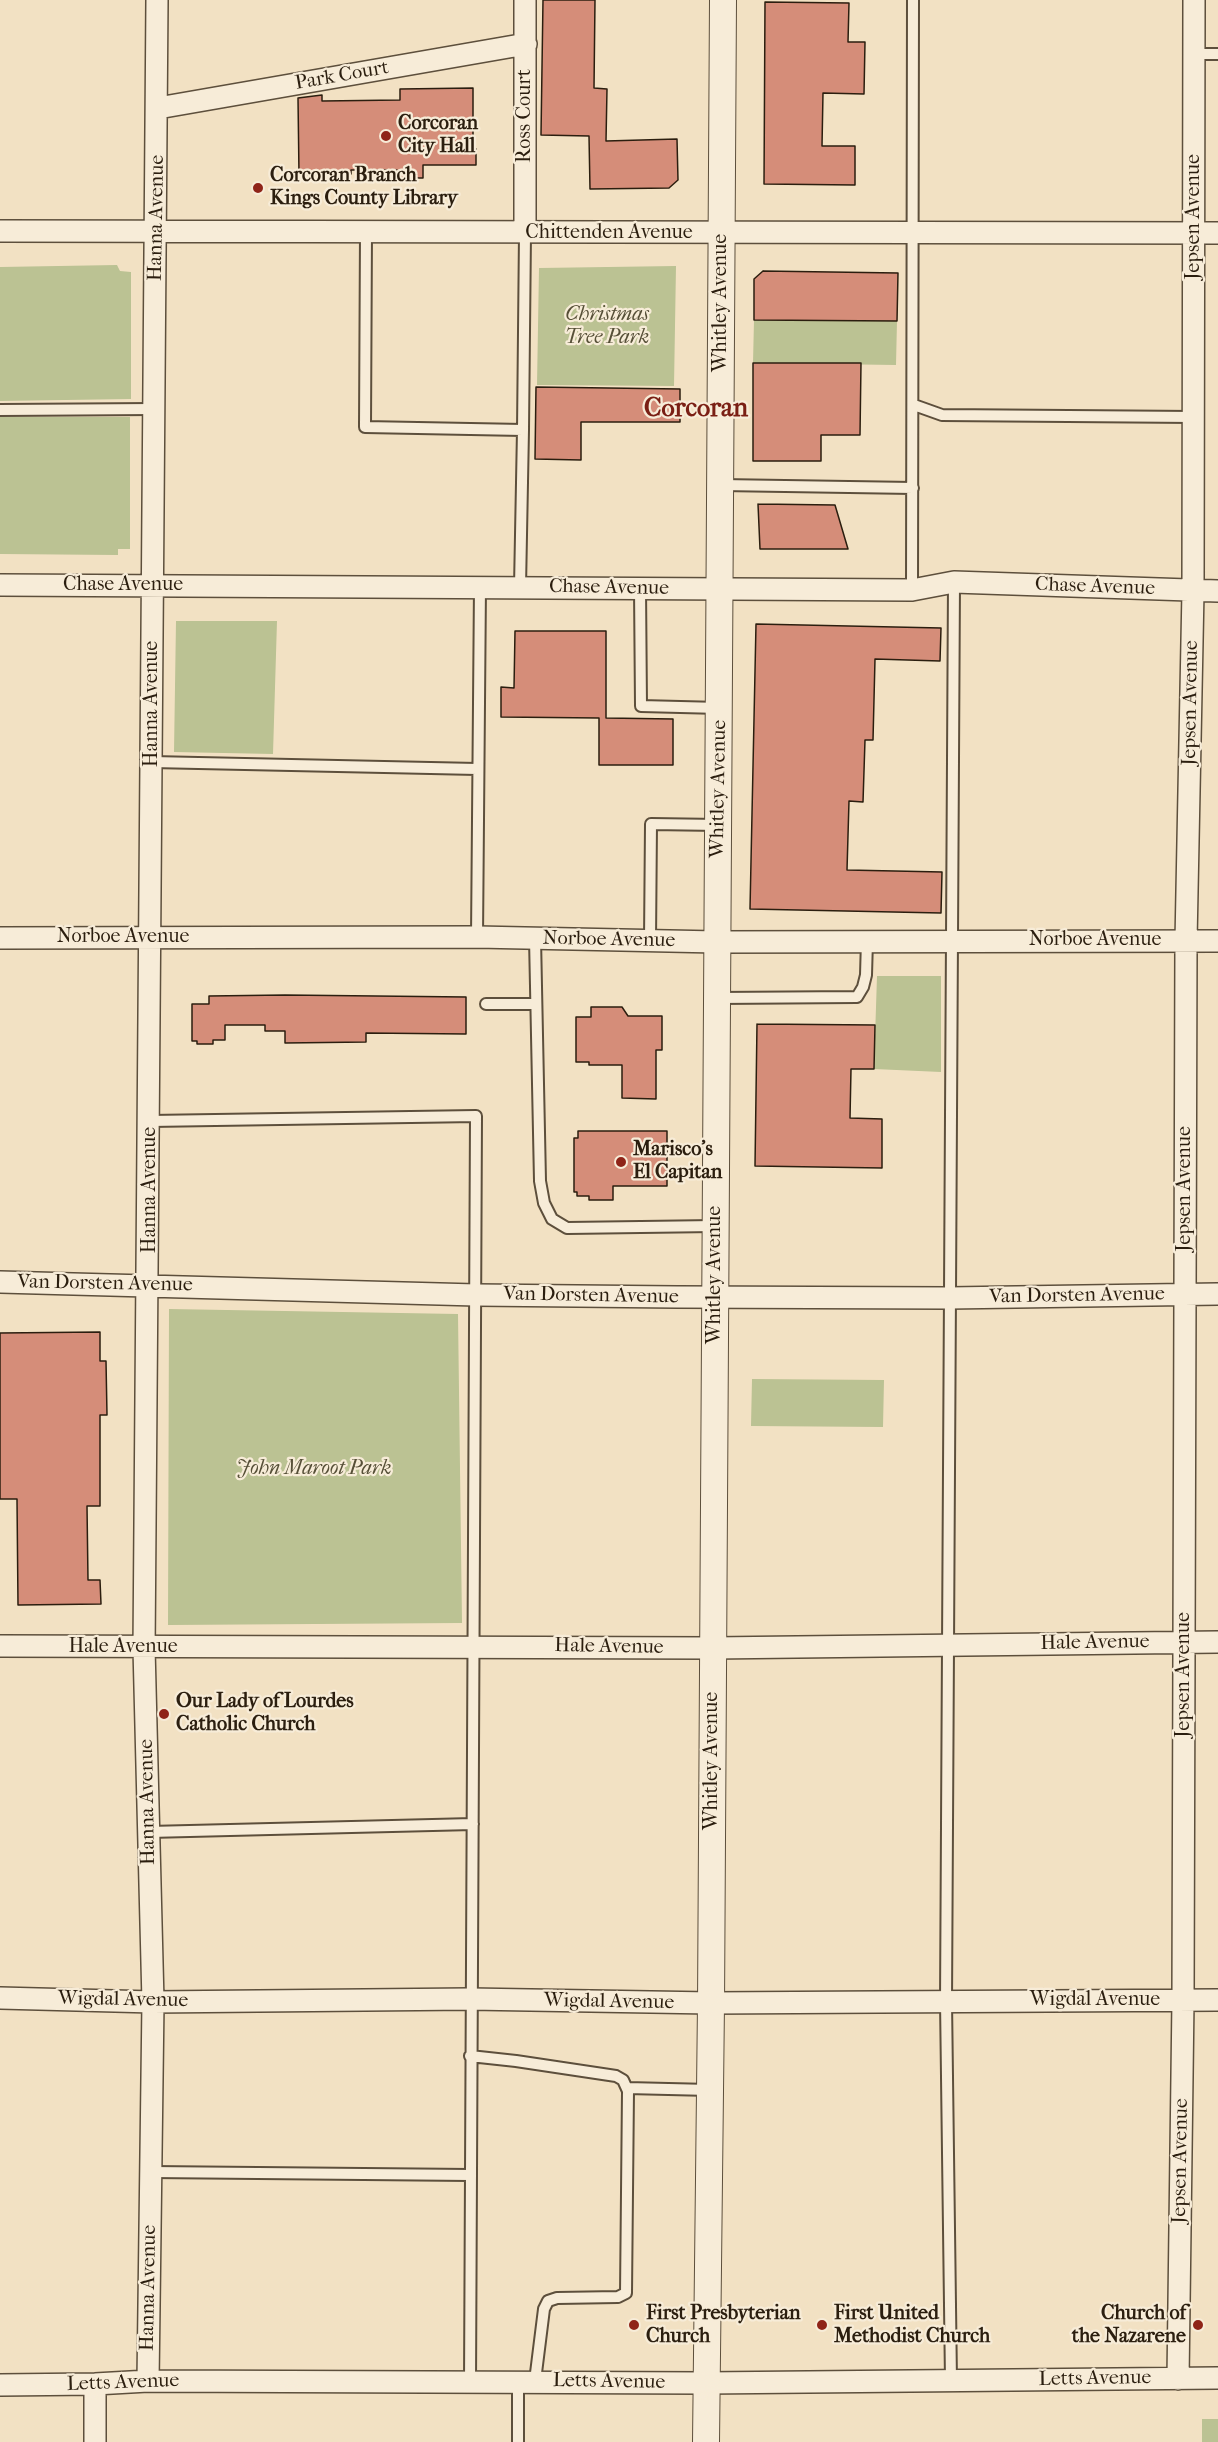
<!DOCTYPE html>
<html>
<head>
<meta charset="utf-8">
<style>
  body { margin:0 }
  canvas { display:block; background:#f2e1c3 }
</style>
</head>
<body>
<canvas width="1218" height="2442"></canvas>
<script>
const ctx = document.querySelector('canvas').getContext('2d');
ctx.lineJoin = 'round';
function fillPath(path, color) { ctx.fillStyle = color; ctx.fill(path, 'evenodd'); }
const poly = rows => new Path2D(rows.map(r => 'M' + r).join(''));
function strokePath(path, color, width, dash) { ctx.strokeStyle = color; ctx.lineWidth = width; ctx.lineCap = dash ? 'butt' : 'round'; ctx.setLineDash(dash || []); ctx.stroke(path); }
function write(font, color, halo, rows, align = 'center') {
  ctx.font = font + ' "IM FELL French Canon",serif'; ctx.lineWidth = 4.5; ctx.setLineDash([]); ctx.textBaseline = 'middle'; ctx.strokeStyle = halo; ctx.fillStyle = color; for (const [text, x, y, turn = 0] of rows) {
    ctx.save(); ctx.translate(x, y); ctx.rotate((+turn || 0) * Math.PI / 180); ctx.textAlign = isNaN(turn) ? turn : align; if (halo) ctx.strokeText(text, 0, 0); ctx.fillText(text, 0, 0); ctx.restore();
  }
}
fillPath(poly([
  [117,265,120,271,131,272,131,399,0,401,0,267],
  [676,266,674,386,537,385,539,268],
  [754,320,897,321,896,365,753,363],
  [0,417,130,417,130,549,118,549,118,555,0,554],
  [176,621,277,621,273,754,174,752],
  [877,976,941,976,941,1072,874,1069],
  [169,1309,458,1314,462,1623,168,1625],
  [752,1379,884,1380,883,1427,751,1426],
  [1202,2419,1218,2419,1218,2442,1202,2442]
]), '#bbc293');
const building = poly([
  [543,0,595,0,594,88,607,89,606,141,677,139,678,180,669,188,590,189,589,136,541,135,543,0],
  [765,2,849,3,848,42,865,42,864,94,823,93,822,146,855,146,855,185,764,184,765,2],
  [473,88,473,149,476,149,476,165,423,165,423,178,397,178,397,170,351,170,351,174,299,175,298,98,322,95,322,101,400,100,400,89,473,88],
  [763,271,898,273,897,321,754,320,754,279,763,271],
  [753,363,861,363,860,435,821,435,821,461,753,461,753,363],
  [536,387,680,389,680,422,581,422,581,460,535,459,536,387],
  [758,504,835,505,848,549,760,549,758,504],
  [756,624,941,628,940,661,875,659,873,740,865,740,863,802,849,801,847,870,942,872,941,913,750,909,756,624],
  [515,631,606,631,606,718,673,719,673,765,599,765,599,718,501,717,501,687,514,688,515,631],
  [285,995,466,997,466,1034,366,1033,366,1042,285,1043,285,1031,265,1031,265,1025,225,1025,225,1040,213,1040,213,1044,197,1044,197,1041,192,1041,192,1004,209,1004,209,996,285,995],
  [591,1007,622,1007,628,1016,662,1016,662,1050,656,1050,656,1099,622,1098,622,1065,589,1065,589,1062,576,1062,576,1017,591,1017,591,1007],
  [757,1024,875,1025,874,1069,851,1069,850,1118,882,1119,882,1168,755,1166,757,1024],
  [578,1131,667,1131,667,1186,613,1186,613,1200,589,1200,589,1196,577,1196,577,1192,574,1192,574,1138,578,1138,578,1131],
  [100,1332,100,1361,106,1361,107,1415,100,1415,100,1506,87,1506,88,1580,100,1580,101,1604,18,1605,17,1499,0,1499,0,1333,100,1332]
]);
fillPath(building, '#d58d79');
strokePath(building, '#2b1e0f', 1.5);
const service = poly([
  [1193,54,1218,54],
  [366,231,365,427,523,430,525,233],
  [914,405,942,415,1194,417],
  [0,410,154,409],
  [721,485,913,488],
  [520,587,523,430],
  [640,588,641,706,720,708],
  [912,590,913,0],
  [152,762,477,769],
  [477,937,480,586],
  [535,938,540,1181,544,1203,552,1219,567,1228,715,1226],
  [650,940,651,824,719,825],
  [717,998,857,997,863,987,866,975,867,940],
  [486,1004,535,1004],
  [150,1121,476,1116,470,2381],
  [149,1832,473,1824],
  [470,2056,516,2061,616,2076,623,2080,628,2091,626,2293,618,2297,557,2298,548,2301,544,2309,535,2381],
  [627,2088,710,2090],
  [151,2172,470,2175],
  [518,2381,518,2442],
  [951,2381,946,2001,954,582]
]);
const minor = poly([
  [158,108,526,44],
  [0,231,1218,233],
  [525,233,525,0],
  [0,585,912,590,954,582,1218,591],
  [0,938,477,937,717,942,1218,941],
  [0,1282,476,1295,677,1297,949,1298,1218,1294],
  [0,1646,713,1648,1218,1642],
  [0,1998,153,2002,470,1999,711,2003,1218,2000],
  [1178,2379,1183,2000,1186,941,1193,591,1194,0],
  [148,2381,153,2002,144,1648,157,0],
  [0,2385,95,2384,148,2381,706,2383,1218,2378],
  [95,2442,95,2384]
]);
const tertiary = poly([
  [706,2442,711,2003,723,0]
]);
strokePath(service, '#5d4f3c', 14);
strokePath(minor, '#5d4f3c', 24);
strokePath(tertiary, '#5d4f3c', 28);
strokePath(service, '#f7ecd8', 10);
strokePath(minor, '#f7ecd8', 21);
strokePath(tertiary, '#f7ecd8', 26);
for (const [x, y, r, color] of [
  [386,136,6,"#8f2418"],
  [258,188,6,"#8f2418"],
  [621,1162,6,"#8f2418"],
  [164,1714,6,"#8f2418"],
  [634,2325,6,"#8f2418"],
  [822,2325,6,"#8f2418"],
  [1198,2325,6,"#8f2418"]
]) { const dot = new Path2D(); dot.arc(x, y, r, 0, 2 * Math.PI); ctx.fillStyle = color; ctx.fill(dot); strokePath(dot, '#f7ecd8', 2); }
write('20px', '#2b1e0f', '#f7ecd8', [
  ["Park Court",342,76,-10],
  ["Ross Court",525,116,-90],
  ["Jepsen Avenue",1194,217,-90],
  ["Hanna Avenue",157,218,-89],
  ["Chittenden Avenue",609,233],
  ["Whitley Avenue",721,303,-90],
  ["Chase Avenue",123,585],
  ["Chase Avenue",1095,587,2],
  ["Chase Avenue",609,588,1],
  ["Jepsen Avenue",1191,703,-89],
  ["Hanna Avenue",152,704,-90],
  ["Whitley Avenue",719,789,-89],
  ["Norboe Avenue",123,937],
  ["Norboe Avenue",609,940,1],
  ["Norboe Avenue",1095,940],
  ["Jepsen Avenue",1185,1189,-90],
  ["Hanna Avenue",150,1190,-90],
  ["Whitley Avenue",715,1275,-90],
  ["Van Dorsten Avenue",105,1284,1],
  ["Van Dorsten Avenue",591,1296,1],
  ["Van Dorsten Avenue",1077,1296,-1],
  ["Hale Avenue",1095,1643,-1],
  ["Hale Avenue",123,1647],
  ["Hale Avenue",609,1647,1],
  ["Jepsen Avenue",1184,1675,-90],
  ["Whitley Avenue",712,1761,-90],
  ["Hanna Avenue",148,1802,-91],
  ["Wigdal Avenue",123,2000,1],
  ["Wigdal Avenue",1095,2000],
  ["Wigdal Avenue",609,2002,1],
  ["Jepsen Avenue",1181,2161,-89],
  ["Hanna Avenue",149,2288,-89],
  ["Letts Avenue",1095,2379,-1],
  ["Letts Avenue",609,2382,1],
  ["Letts Avenue",123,2383,-2]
]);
write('bold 20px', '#2b1e0f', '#f7ecd8', [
  ["Corcoran",398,124],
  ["City Hall",398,147],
  ["Corcoran Branch",270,176],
  ["Kings County Library",270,199],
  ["Marisco's",633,1150],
  ["El Capitan",633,1173],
  ["Our Lady of Lourdes",176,1702],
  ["Catholic Church",176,1725],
  ["First Presbyterian",646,2314],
  ["Church",646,2337],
  ["First United",834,2314],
  ["Methodist Church",834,2337],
  ["Church of",1186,2314,"right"],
  ["the Nazarene",1186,2337,"right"]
], 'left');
write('italic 20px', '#564f37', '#f7ecd8', [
  ["Christmas",607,315],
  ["Tree Park",607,338],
  ["John Maroot Park",314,1469]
]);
write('bold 26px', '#7a1f14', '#f7ecd8', [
  ["Corcoran",696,410]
]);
</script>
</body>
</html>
